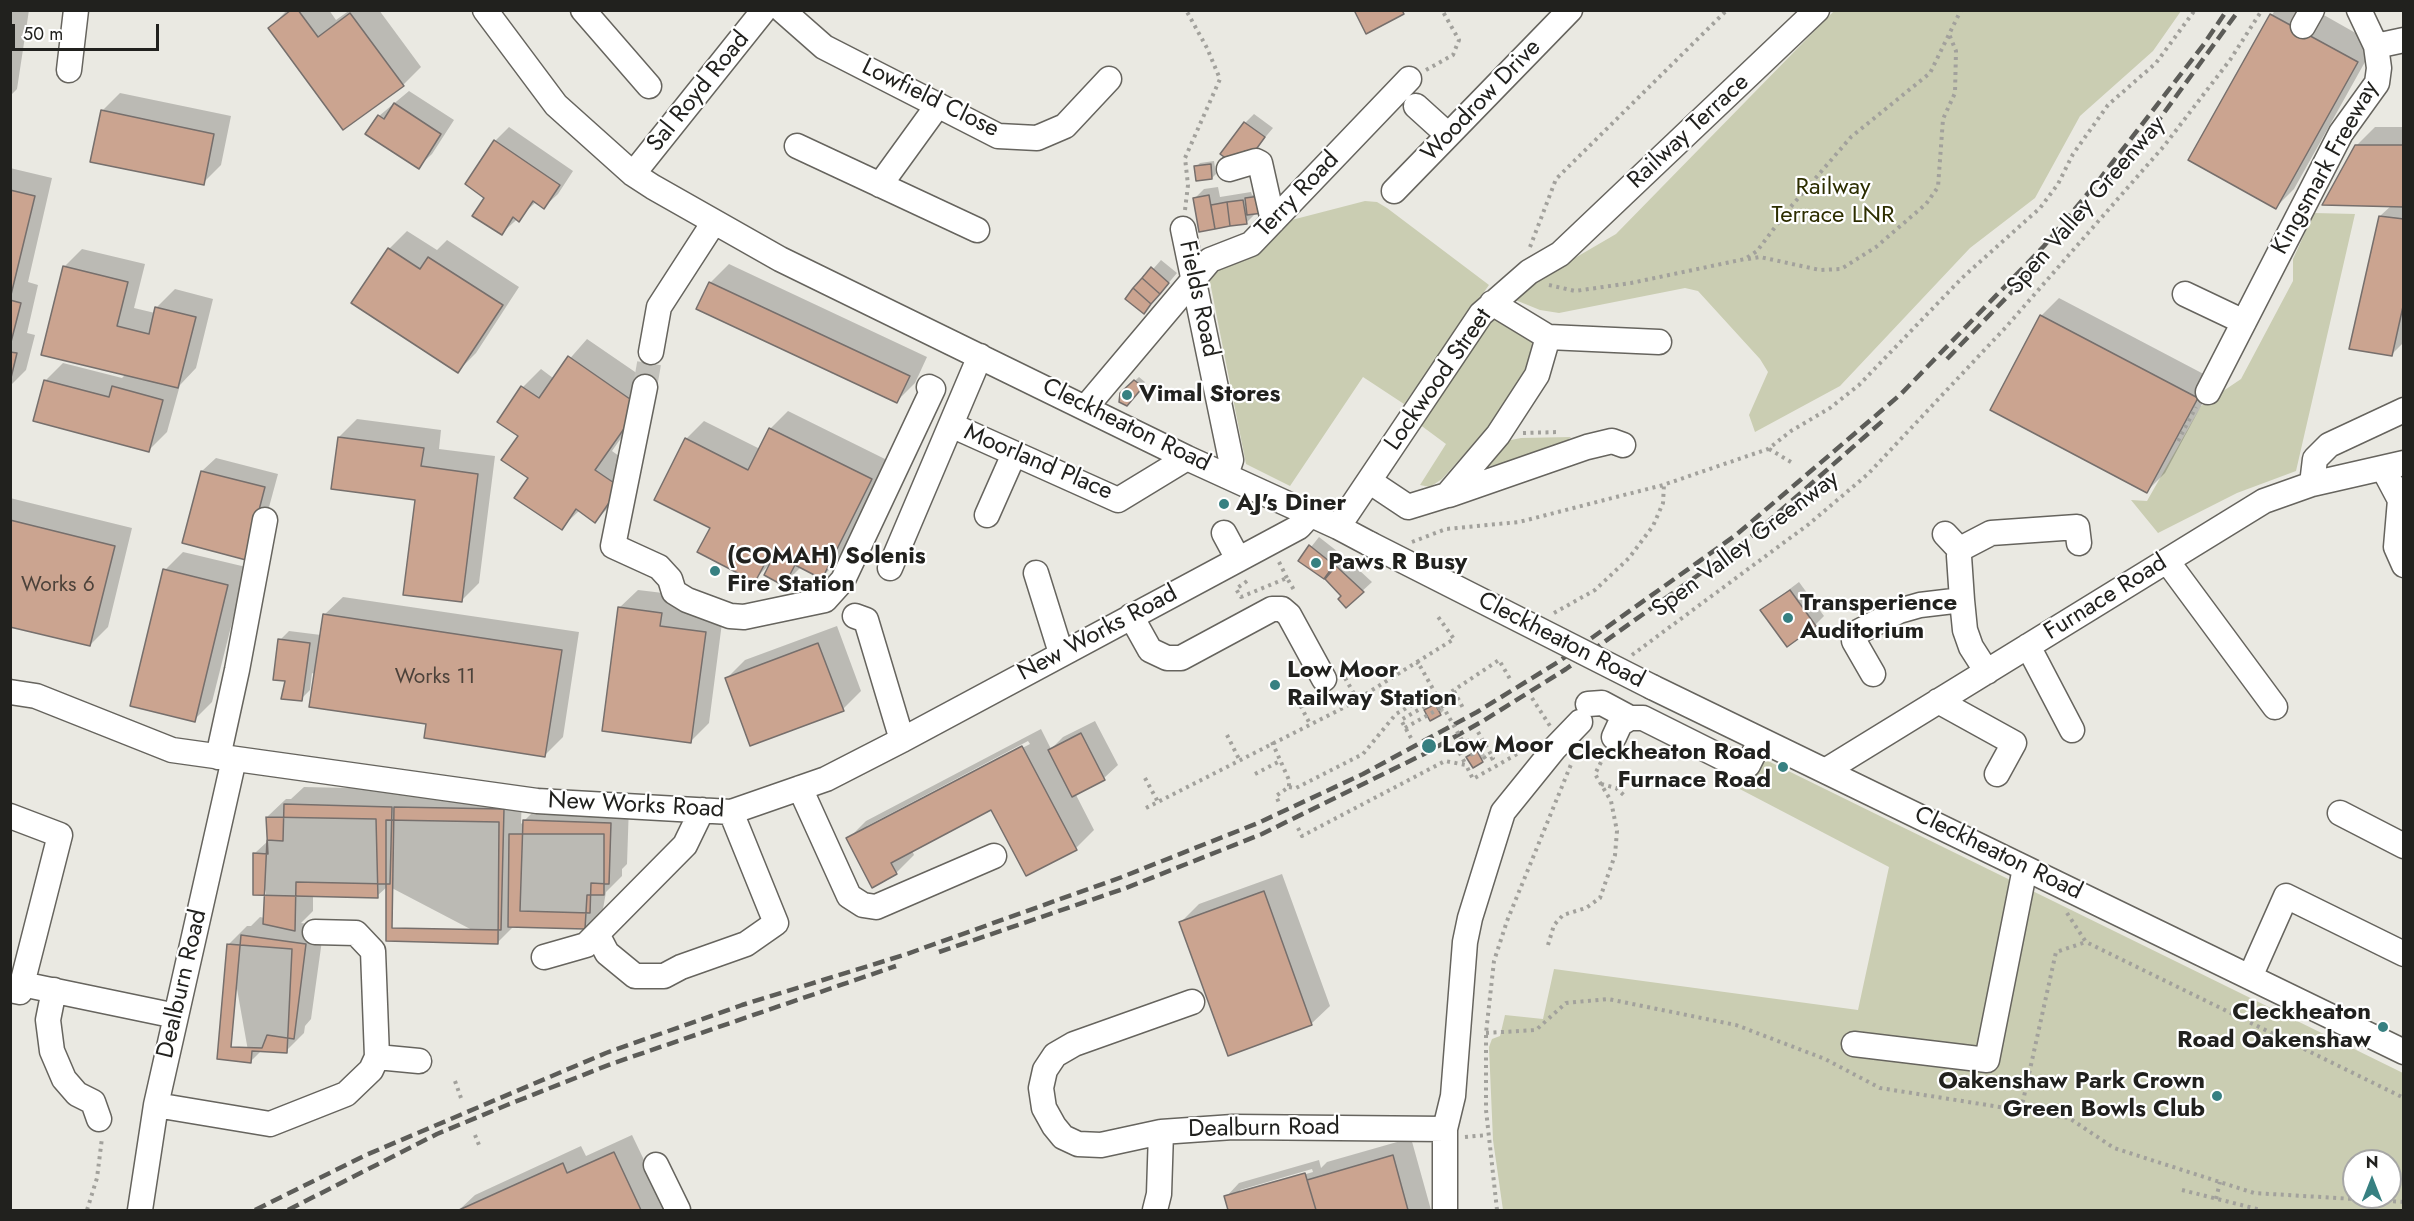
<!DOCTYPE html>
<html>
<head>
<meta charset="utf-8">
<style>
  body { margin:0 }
  #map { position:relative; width:2414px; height:1221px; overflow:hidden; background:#eae9e2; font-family:Jost,sans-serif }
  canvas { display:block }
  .frame { position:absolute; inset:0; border:12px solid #21211e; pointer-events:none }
  .north { position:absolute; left:2342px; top:1149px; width:60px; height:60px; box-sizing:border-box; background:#fff; border:2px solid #a6a6a5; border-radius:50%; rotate:0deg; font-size:16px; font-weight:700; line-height:24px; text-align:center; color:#21211e }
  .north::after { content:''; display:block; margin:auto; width:21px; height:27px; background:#378081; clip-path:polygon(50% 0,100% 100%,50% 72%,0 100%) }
  .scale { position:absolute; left:12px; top:24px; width:147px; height:27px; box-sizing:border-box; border:3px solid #21211e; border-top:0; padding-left:8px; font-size:18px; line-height:21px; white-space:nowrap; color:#21211e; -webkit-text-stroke:4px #fff; paint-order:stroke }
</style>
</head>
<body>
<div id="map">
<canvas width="2414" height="1221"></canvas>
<div class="frame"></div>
<div class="north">N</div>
<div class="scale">50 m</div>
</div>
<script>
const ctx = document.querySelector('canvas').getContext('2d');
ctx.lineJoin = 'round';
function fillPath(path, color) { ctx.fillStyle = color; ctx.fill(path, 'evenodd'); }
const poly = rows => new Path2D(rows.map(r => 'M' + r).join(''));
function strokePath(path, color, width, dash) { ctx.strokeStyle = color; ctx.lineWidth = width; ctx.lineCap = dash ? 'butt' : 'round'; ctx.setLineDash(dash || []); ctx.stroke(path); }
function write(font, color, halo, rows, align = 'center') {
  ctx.font = font + ' Jost,sans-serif'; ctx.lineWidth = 4.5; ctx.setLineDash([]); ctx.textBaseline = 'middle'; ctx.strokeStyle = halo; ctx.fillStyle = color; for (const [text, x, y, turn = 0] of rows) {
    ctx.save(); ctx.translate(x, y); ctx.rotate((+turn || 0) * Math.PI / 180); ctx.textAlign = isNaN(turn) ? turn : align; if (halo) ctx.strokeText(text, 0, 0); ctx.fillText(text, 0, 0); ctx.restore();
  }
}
fillPath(poly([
  [1834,11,2181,11,2153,51,2080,116,2035,198,1970,248,1840,386,1755,432,1749,415,1768,372,1760,359,1698,291,1685,288,1559,313,1540,310,1508,297,1616,234],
  [1365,201,1377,202,1387,208,1489,285,1404,404,1363,377,1290,486,1246,464,1208,272,1280,223],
  [2314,213,2355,214,2296,471,2237,493,2158,533,2131,500,2147,501,2201,406,2241,379,2293,281,2293,259],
  [1496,312,1535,341,1531,362,1504,410,1442,479,1430,487,1420,485,1446,444,1419,424],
  [1571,437,1555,451,1486,467,1501,442,1521,438],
  [1768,761,2403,1073,2403,1210,1503,1210,1493,1140,1489,1047,1492,1039,1500,1036,1505,1015,1543,1019,1554,969,1858,1010,1889,867,1734,786,1741,771],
  [2354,1161,2390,1161,2390,1197,2354,1197]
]), '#cacdb2');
fillPath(poly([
  [10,10,29,10,17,89,10,96],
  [287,10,329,10,336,20,350,10,379,10,421,67,403,85,270,28],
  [2275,10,2315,10,2375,44,2294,189,2276,207,2190,160],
  [409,91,454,120,432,154,418,167,367,134,379,116],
  [120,93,231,116,221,165,203,183,102,111],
  [1254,114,1273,128,1252,153,1247,150,1244,154,1245,123],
  [509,127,573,171,558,194,544,207,536,202,502,233,486,197,467,184,495,141],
  [2375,127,2404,127,2404,342,2392,354,2380,216,2392,205,2356,146],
  [1214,161,1216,174,1212,178,1196,167,1200,163],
  [10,168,52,178,28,282,38,285,27,333,35,335,26,370,10,386],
  [1218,187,1220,197,1251,192,1252,195,1264,193,1255,214,1246,223,1200,230,1195,198,1204,189],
  [407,231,437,250,447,240,519,287,476,353,458,371,389,249],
  [82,249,145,264,134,308,155,313,157,307,175,289,213,299,196,368,180,385,167,432,149,450,45,381,63,363,122,378,126,374,64,267],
  [1161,260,1177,273,1144,312,1127,299],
  [729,264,927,357,915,383,897,401,698,309,710,283],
  [2059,298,2215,380,2165,473,2147,491,2041,316],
  [587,339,657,387,612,451,637,469,613,503,595,521,580,510,561,528,530,478,520,436,523,387,541,369,553,378],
  [1139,377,1145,382,1131,400,1122,393],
  [788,411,889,461,840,559,822,577,801,567,784,584,771,563,754,580,712,528,686,439,704,421,760,449,770,429],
  [357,419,441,430,439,449,495,456,479,583,461,601,416,498,339,437],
  [216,458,278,474,259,544,202,471],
  [10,498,132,528,108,627,90,645,10,625],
  [1319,537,1342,555,1332,570,1346,558,1372,582,1346,606,1343,596,1326,577,1300,561],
  [183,552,246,567,212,702,194,720,165,570],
  [1799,582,1824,616,1815,625,1762,610],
  [638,590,680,595,678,609,723,615,709,723,691,741,619,608],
  [343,597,579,632,563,737,545,755,428,723,312,673,310,690,301,699,287,680,280,640,289,631,321,635,324,615],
  [837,626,861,691,843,709,727,678,745,660],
  [1439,701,1444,710,1440,714,1426,710],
  [1095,721,1118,765,1104,778,1075,793,1094,830,1076,848,992,808,912,850,914,855,896,873,848,839,866,821,1041,729,1051,749,1063,737],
  [1028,741,1030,744,867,829,867,826],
  [1481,748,1486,757,1473,766,1468,757],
  [304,787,522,792,521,824,543,802,629,805,627,864,622,869,622,876,606,892,603,909,585,928,514,926,497,943,388,886,377,896,313,895,313,911,301,923,324,926,311,1019,305,1026,304,1033,286,1051,262,1050,250,1062,229,944,247,926,251,926,260,917,265,918,266,893,255,853,268,841,267,817,286,799,291,799],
  [1282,874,1330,1006,1311,1024,1181,922,1199,904],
  [632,1135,668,1210,459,1210,475,1195,581,1146,586,1156],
  [1411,1138,1431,1210,1230,1210,1226,1197,1239,1183,1319,1160,1321,1168,1327,1162],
  [1312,1169,1313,1172,1240,1193,1240,1190]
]), '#0003');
const building = poly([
  [291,10,298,10,318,37,350,13,404,86,343,130,268,28,291,10],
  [1354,10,1402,10,1404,14,1366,34,1354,10],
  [2270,14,2358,62,2276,209,2188,160,2270,14],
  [394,103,441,134,419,169,365,134,378,115,384,119,394,103],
  [101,110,214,134,204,185,90,162,101,110],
  [1244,122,1265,137,1252,155,1245,151,1235,165,1220,154,1244,122],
  [494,140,560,185,544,209,533,201,519,222,513,217,502,235,472,216,484,198,465,184,494,140],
  [2355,145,2404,145,2404,207,2322,205,2355,145],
  [1211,164,1212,179,1196,181,1194,166,1211,164],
  [10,190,35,196,10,299,10,190],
  [1209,195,1215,229,1199,232,1193,198,1209,195],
  [1260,196,1263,213,1247,215,1245,198,1260,196],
  [1243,200,1247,224,1230,226,1227,202,1243,200],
  [1227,202,1230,226,1215,229,1211,205,1227,202],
  [2379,216,2404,219,2404,302,2392,356,2349,349,2379,216],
  [388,248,420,269,428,257,503,305,458,373,351,303,388,248],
  [63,266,128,282,117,326,149,334,155,307,196,317,178,388,41,355,63,266],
  [1151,267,1169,283,1160,294,1142,278,1151,267],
  [1142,278,1160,294,1151,304,1133,288,1142,278],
  [709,282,910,376,897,403,696,309,709,282],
  [1133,288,1151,304,1144,314,1125,299,1133,288],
  [10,300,21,303,10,346,10,300],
  [2040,315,2198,398,2147,493,1990,410,2040,315],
  [10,352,17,353,10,382,10,352],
  [568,356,640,406,595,470,620,487,595,523,576,509,562,530,514,498,528,478,501,460,518,436,497,422,521,386,539,398,568,356],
  [44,380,109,397,112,386,163,400,149,452,33,421,44,380],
  [1134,380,1143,387,1127,406,1119,402,1120,393,1134,380],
  [769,428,872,479,822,579,795,565,784,586,764,575,773,557,769,556,755,582,697,552,710,528,654,500,685,438,748,470,769,428],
  [338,437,424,448,421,466,478,474,462,602,403,595,415,500,331,489,338,437],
  [201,471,265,487,246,560,182,543,201,471],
  [10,520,115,546,90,646,10,627,10,520],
  [1309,545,1334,565,1324,579,1298,561,1309,545],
  [1336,566,1364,592,1346,608,1338,599,1341,596,1325,579,1336,566],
  [163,569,228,585,195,722,130,706,163,569],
  [1790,590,1816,626,1787,647,1760,610,1790,590],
  [618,607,662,613,660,626,706,632,691,743,602,731,618,607],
  [323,614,562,650,545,757,424,738,426,724,309,707,323,614],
  [278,639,310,643,302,701,281,699,285,681,273,680,278,639],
  [818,643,844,711,750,746,725,678,818,643],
  [1435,704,1441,715,1430,721,1424,710,1435,704],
  [1081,733,1105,780,1072,797,1048,750,1081,733],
  [1022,746,1077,850,1026,876,991,810,891,863,897,874,872,888,846,838,1022,746],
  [1477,751,1483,762,1473,768,1466,757,1477,751],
  [284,804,392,807,390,884,296,882,295,931,263,924,267,840,283,841,284,804],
  [394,807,504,809,501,930,392,928,394,807],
  [266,817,376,819,378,898,253,895,253,853,268,854,266,817],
  [386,820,499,822,498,944,386,941,386,820],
  [523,820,611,823,609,884,591,883,590,913,520,911,523,820],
  [509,834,604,834,604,895,587,895,585,929,508,927,509,834],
  [1264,891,1312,1025,1228,1056,1179,922,1264,891],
  [241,935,306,944,294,1039,267,1035,262,1048,231,1047,241,935],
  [227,944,292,949,287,1053,252,1051,251,1063,217,1059,227,944],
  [614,1152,641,1210,459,1210,563,1163,567,1173,614,1152],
  [1393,1155,1408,1210,1316,1210,1307,1180,1393,1155],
  [1305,1173,1316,1210,1228,1210,1224,1196,1305,1173]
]);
fillPath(building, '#cba490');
strokePath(building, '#766f6c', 1.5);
strokePath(poly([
  [645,387,651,352]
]), '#c2c1bb', 24, [24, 12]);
const minor = poly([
  [485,10,556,105,633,174,653,187,780,259,1187,458,1338,527,1370,544],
  [583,10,649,86],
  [782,10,824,47,998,136,1037,138,1065,126,1109,79],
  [2303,26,2312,10],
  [2376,46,2404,40],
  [69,70,76,10],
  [1416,106,1448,135],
  [797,146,977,230],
  [1229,169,1256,161,1260,163,1273,221],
  [633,174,764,10],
  [880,185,938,105],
  [1394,191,1570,10],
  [1183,229,1231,460,1226,475],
  [2185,294,2244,322],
  [1492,303,1548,337,1659,342],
  [651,352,659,307,714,222],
  [645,387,613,546,659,567,670,579,674,592,687,600,730,616,744,617,825,600,843,580,933,389,929,387],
  [2208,392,2341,133,2377,83,2379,68,2376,46,2359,10],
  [1086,407,1210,260,1251,244,1409,79],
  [951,425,1118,500,1187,458],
  [2383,468,2400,500,2396,547,2404,565],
  [1369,481,1408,507,1447,495,1498,435,1537,375,1548,337],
  [2312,484,2315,459,2329,445,2404,410],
  [1449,495,1587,447,1612,441,1623,445],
  [987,515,1014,454],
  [1338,527,1481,314,1529,272,1560,254,1817,10],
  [1224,533,1238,559],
  [1945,534,1960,550],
  [2167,561,2275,707],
  [890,568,980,356],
  [1036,573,1061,653],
  [1962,600,1959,556,1960,550,1966,546,1991,533,2077,527,2079,543],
  [855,616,866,620,902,740],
  [1131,616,1150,650,1167,658,1181,658,1272,609,1282,609,1289,615,1324,679],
  [2028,646,2072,730],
  [1873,674,1854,641,1856,633,1899,611,1920,605,1962,600,1965,630,1971,647,1987,672],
  [1652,687,2404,1052],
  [10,692,36,696,172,750,537,801,731,812,826,779,902,740,1299,527,1310,515],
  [1938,701,2014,743,1997,774],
  [1588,704,1602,703,1630,718],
  [1614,737,1620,724,1630,718,1643,718,1737,765,1748,765,1760,741],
  [218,757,237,670,265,520],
  [1825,771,2264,501,2312,484,2404,463],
  [800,788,849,896,863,905,876,907,994,856],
  [2340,813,2404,846],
  [10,816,60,835,20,992,10,990],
  [315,932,356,933,373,951,377,1057,419,1061],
  [597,934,607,953,635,976,664,976,681,967,746,944,776,923,731,812],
  [544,957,586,945,685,845,702,810],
  [2250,977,2286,896,2404,954],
  [22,984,176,1016],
  [54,990,48,1020,52,1051,64,1079,77,1094,93,1102,99,1119],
  [1854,1044,1987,1060,2025,868],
  [156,1105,270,1124,346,1094,371,1070,377,1057],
  [1161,1132,1101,1145,1078,1144,1063,1137,1054,1126,1044,1108,1041,1088,1045,1070,1055,1055,1074,1044,1192,1002],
  [656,1165,678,1210],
  [140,1210,156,1105,234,759],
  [1155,1210,1159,1194,1161,1132,1233,1127,1445,1129],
  [1445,1210,1445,1129,1453,1096,1465,942,1470,918,1503,812,1554,749,1580,722]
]);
strokePath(minor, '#66645e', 27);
strokePath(poly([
  [1426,70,1453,55,1459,40,1442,10],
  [1185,210,1188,185,1185,158,1220,79,1207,48,1186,10],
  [1530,247,1556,179,1727,10],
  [1748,259,1760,257,1820,270,1841,269,1876,247,1926,204,1938,187,1943,119,1955,93,1956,51,1949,34],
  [1549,285,1575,291,1631,283,1745,259,1757,251,1788,210,1851,137,1930,73,1961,10],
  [1523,433,1560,432],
  [2178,441,2196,407],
  [1769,449,1791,462],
  [1412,542,1446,529,1519,522,1663,485,1768,449,1791,431,1830,408,1859,385,1962,278,2040,208,2058,184,2073,154,2108,105,2156,63,2195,10],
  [1279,562,1287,578],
  [1247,581,1236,589,1241,597,1287,578,1294,590],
  [1554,613,1595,590,1629,558,1653,526,1663,503,1664,484],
  [1632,655,1809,524,1868,474,2006,327,2164,146,2230,60,2262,10],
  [1417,662,1454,639,1436,614],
  [1345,678,1357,699],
  [1454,691,1463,708],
  [1532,698,1550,726],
  [1297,699,1310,724],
  [1405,728,1442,707],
  [1478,732,1493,758,1487,761],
  [1227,735,1239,759],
  [1411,738,1401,720,1437,699],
  [1467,739,1474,759],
  [1272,742,1289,780,1289,787,1276,796,1280,805],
  [1456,746,1466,765],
  [1255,774,1280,761],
  [1145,778,1158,802],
  [1601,784,1616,788,1626,797],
  [1289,787,1296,788,1363,754,1396,714,1419,701,1445,696,1499,660,1510,679],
  [1146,808,1345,707,1417,662,1420,666],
  [1298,828,1302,836,1445,761,1466,765,1473,779,1526,749],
  [2067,913,2086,942,2404,1098],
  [1548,945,1554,925,1563,915,1586,908,1600,898,1615,855,1617,831,1611,801,1595,774,1605,754],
  [1486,1033,1536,1030,1566,1003,1608,999,1736,1025,1825,1059,1880,1088,2069,1118,2114,1148,2254,1193,2404,1202],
  [455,1081,461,1098],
  [2021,1110,2056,952,2086,942],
  [475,1135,479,1145],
  [1465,1137,1487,1135],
  [2182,1190,2261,1210],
  [2216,1199,2220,1182],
  [87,1210,97,1178,102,1138],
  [1497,1210,1486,1110,1486,1033,1494,961,1507,921,1572,762]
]), '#a2a19c', 4, [3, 4.5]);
strokePath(minor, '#fff', 24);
strokePath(poly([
  [2108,182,2158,121,2239,10],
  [1947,359,2032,271],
  [939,952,1126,888,1262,834,1424,754,1483,721,1566,669,1746,541,1886,418],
  [255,1210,366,1155,606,1053,742,1005,904,955,1122,877,1258,823,1363,774,1477,712,1558,662,1736,535,1901,394,2044,246,2099,180,2204,44,2227,10],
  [288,1210,437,1134,507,1105,611,1064,896,966]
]), '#5c5c58', 4.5, [12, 6]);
const minorBridge = poly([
  [1370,544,1652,687]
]);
strokePath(minorBridge, '#66645e', 27, []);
strokePath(poly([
  [1420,666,1467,749,1475,744,1487,761]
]), '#a2a19c', 4, [3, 4.5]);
strokePath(minorBridge, '#fff', 24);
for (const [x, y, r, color] of [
  [1127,395,6,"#378081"],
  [1224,504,6,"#378081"],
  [1316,563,6,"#378081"],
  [715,571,6,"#378081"],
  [1788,618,6,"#378081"],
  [1275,685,6,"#378081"],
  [1429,746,8,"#378081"],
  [1783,767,6,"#378081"],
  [2383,1027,6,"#378081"],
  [2217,1096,6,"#378081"]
]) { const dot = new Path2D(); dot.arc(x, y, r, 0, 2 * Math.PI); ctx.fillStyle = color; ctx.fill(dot); strokePath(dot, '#fff', 2); }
write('21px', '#4c423a', null, [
  ["Works 6",58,586],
  ["Works 11",435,678]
]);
write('24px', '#21211e', '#fff', [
  ["Sal Royd Road",699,92,-51],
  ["Lowfield Close",930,99,26],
  ["Woodrow Drive",1482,101,-46],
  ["Railway Terrace",1689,132,-43],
  ["Kingsmark Freeway",2326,168,-61],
  ["Terry Road",1298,195,-46],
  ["Spen Valley Greenway",2087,206,-49],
  ["Fields Road",1198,299,78],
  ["Lockwood Street",1439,380,-55],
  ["Cleckheaton Road",1126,426,26],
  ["Moorland Place",1038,463,23],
  ["Spen Valley Greenway",1746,545,-37],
  ["Furnace Road",2106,598,-32],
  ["New Works Road",1098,634,-28],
  ["Cleckheaton Road",1561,641,27],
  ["New Works Road",636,806,3],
  ["Cleckheaton Road",1998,854,26],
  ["Dealburn Road",183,984,-77],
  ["Dealburn Road",1264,1129,-1]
]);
write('24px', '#2d2e00', '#fff', [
  ["Railway",1833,188],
  ["Terrace LNR",1833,216]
]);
write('bold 24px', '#21211e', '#fff', [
  ["Vimal Stores",1139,395],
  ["AJ's Diner",1236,504],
  ["(COMAH) Solenis",727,557],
  ["Fire Station",727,585],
  ["Paws R Busy",1328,563],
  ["Transperience",1800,604],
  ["Auditorium",1800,632],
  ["Low Moor",1287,671],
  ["Railway Station",1287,699],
  ["Low Moor",1442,746],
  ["Cleckheaton Road",1771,753,"right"],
  ["Furnace Road",1771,781,"right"],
  ["Cleckheaton",2371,1013,"right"],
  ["Road Oakenshaw",2371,1041,"right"],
  ["Oakenshaw Park Crown",2205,1082,"right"],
  ["Green Bowls Club",2205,1110,"right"]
], 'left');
</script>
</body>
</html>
